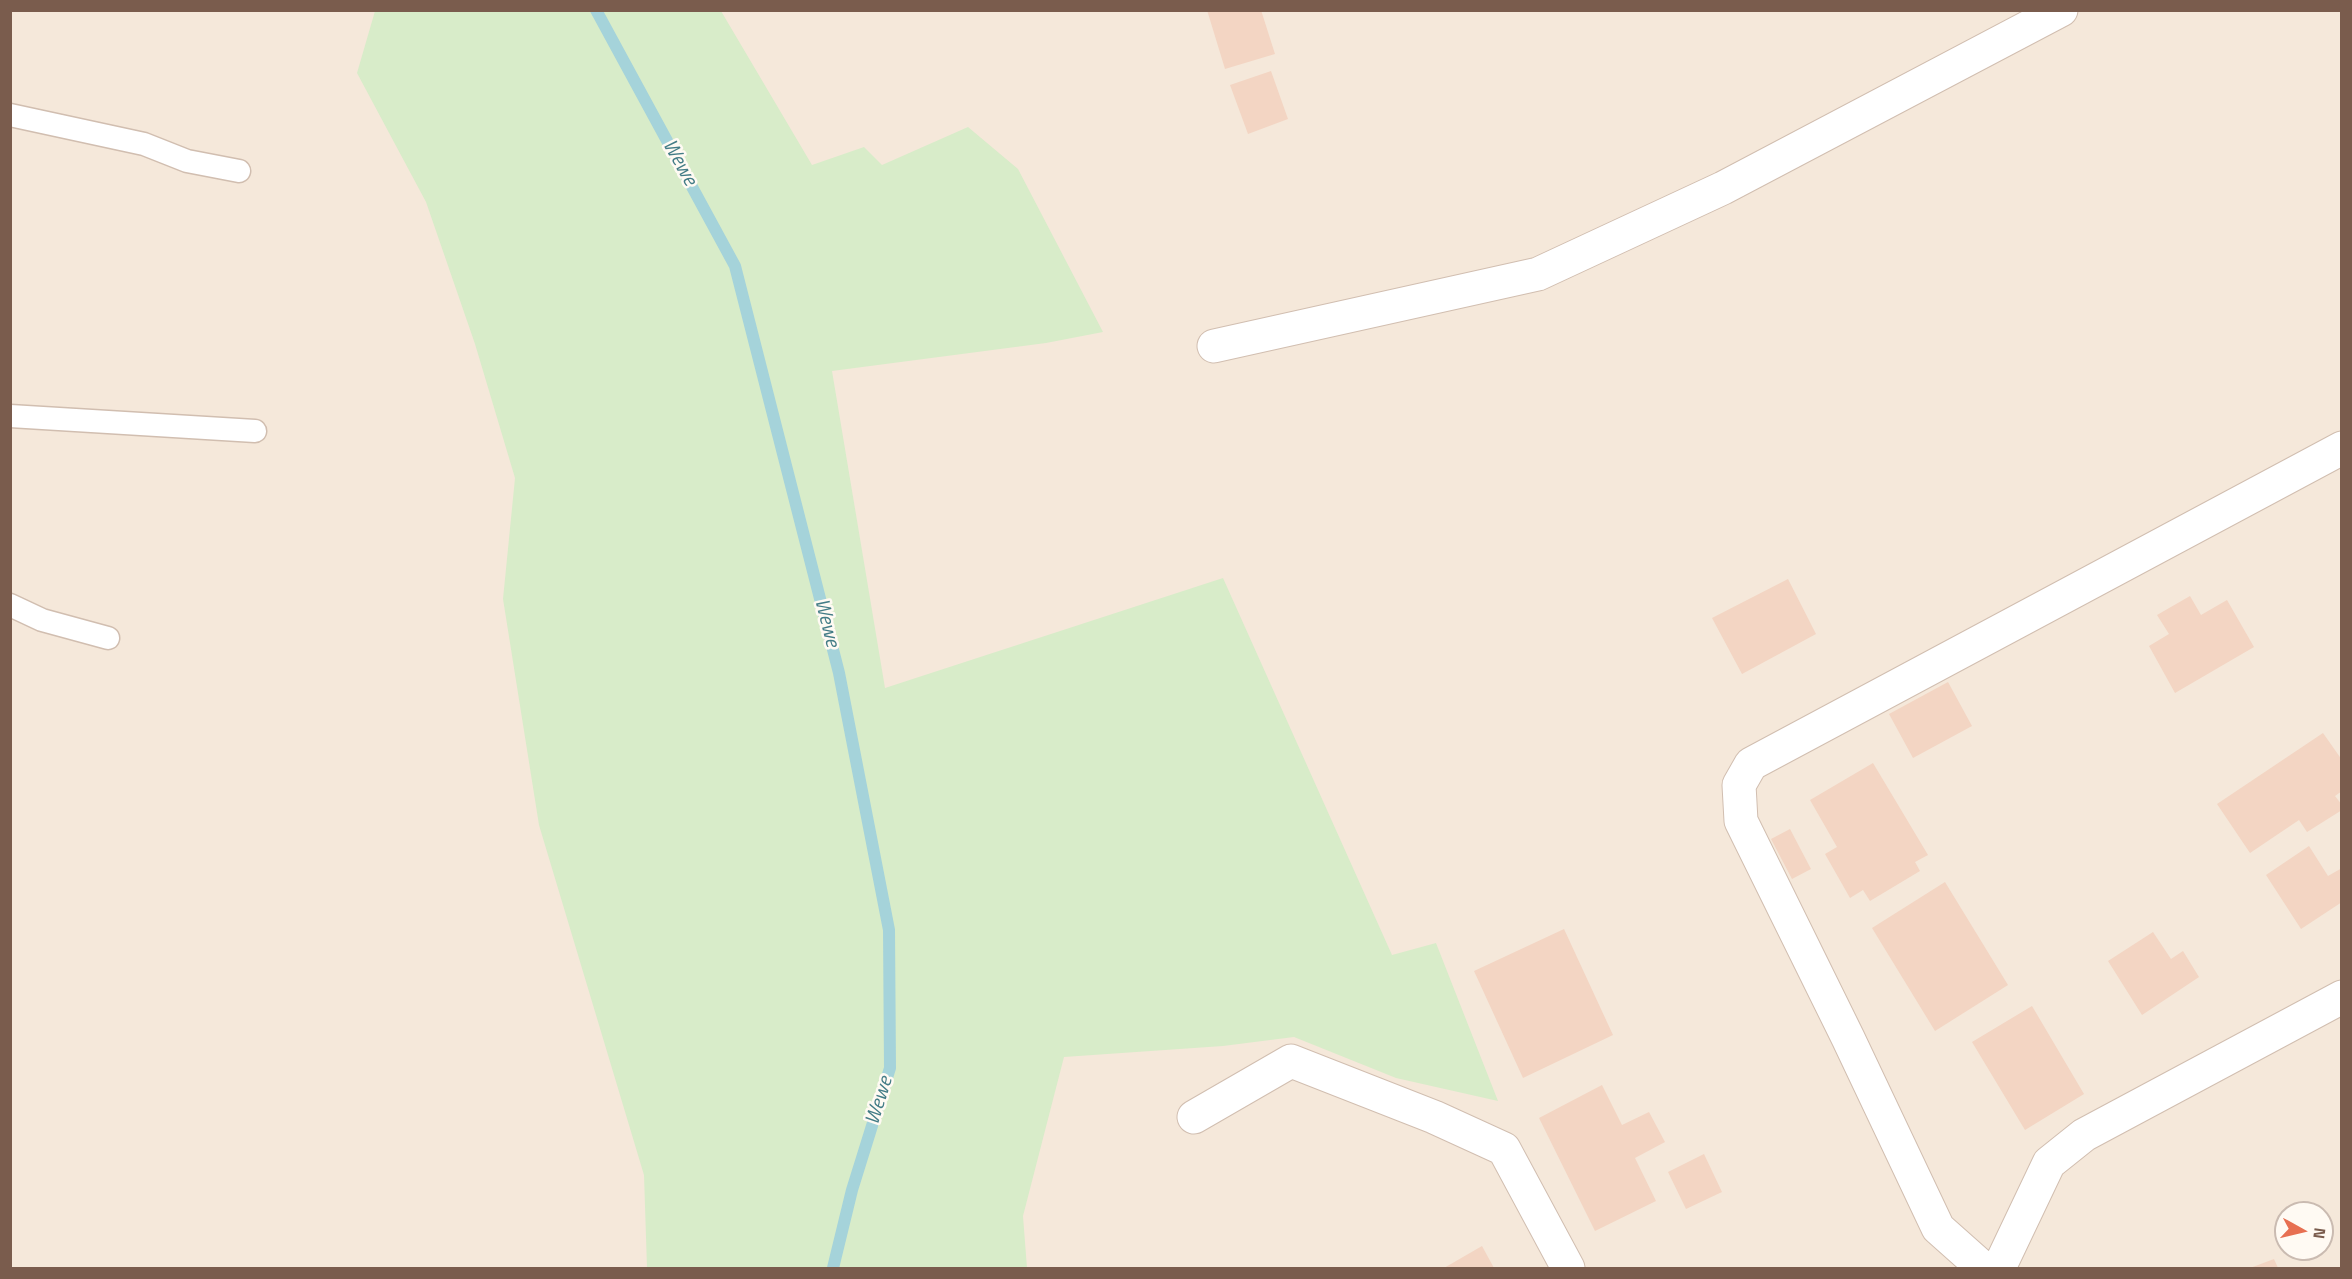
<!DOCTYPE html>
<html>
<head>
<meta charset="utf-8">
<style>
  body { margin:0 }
  #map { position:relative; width:2352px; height:1279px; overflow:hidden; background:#fdf6ec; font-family:"Titillium Web",sans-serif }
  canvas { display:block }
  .frame { position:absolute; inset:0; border:12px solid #7a5c4d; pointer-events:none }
  .north { position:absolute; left:2274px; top:1201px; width:60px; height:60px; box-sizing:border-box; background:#fffaf3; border:2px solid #cabbb1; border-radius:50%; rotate:98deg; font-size:16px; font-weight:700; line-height:24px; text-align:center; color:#7a5c4d }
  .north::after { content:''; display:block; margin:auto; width:21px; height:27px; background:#e76f51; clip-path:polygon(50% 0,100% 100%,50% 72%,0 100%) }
</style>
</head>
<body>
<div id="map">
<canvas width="2352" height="1279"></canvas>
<div class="frame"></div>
<div class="north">N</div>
</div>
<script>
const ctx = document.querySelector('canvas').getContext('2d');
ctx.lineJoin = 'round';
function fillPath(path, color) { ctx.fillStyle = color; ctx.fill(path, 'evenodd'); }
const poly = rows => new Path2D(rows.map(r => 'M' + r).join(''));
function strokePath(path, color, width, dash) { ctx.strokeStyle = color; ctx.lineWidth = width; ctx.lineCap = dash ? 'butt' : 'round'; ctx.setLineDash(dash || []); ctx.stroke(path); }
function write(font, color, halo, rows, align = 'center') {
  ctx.font = font + ' "Titillium Web",sans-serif'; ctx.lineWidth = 5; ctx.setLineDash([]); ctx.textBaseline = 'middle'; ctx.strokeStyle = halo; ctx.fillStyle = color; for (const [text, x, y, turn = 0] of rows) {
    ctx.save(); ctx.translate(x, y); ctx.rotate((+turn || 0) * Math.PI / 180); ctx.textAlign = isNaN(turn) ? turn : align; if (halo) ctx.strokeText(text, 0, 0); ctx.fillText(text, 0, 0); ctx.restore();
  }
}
fillPath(poly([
  [10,11,2341,11,2341,1268,11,1268],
  [2286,1213,2322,1213,2322,1249,2286,1249]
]), '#f5e8da');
fillPath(poly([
  [375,11,721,11,812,165,864,147,882,165,968,127,1018,169,1103,332,1046,343,832,371,885,688,1223,578,1392,955,1436,943,1498,1101,1396,1078,1294,1037,1223,1046,1064,1057,1023,1216,1027,1268,647,1268,644,1175,539,825,503,599,515,478,475,344,426,202,357,73]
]), '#d8ecc9');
strokePath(poly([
  [596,10,735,266,839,673,889,930,890,1068,852,1190,833,1268]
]), '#a5d3da', 12);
fillPath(poly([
  [1207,10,1261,10,1275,54,1225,69],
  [1271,71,1288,119,1248,134,1230,85],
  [1788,579,1816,634,1742,674,1712,618],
  [2190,596,2201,615,2227,600,2254,647,2175,693,2149,646,2169,634,2157,615],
  [1948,682,1972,726,1913,758,1889,714],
  [2323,733,2342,760,2342,791,2335,796,2342,805,2342,810,2307,832,2299,820,2250,853,2217,804],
  [1873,763,1928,855,1915,862,1920,871,1870,901,1863,890,1850,898,1825,854,1837,847,1810,800],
  [1790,829,1811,869,1792,879,1771,839],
  [2309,846,2328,876,2342,868,2342,902,2301,929,2266,875],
  [1945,882,2008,985,1935,1031,1872,928],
  [1564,929,1613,1035,1523,1078,1474,971],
  [2153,932,2171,959,2183,951,2199,977,2142,1015,2108,961],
  [2032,1006,2084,1094,2025,1130,1972,1042],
  [1602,1085,1622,1125,1649,1112,1665,1142,1635,1158,1656,1201,1595,1231,1539,1118],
  [1704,1154,1722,1192,1686,1209,1668,1172],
  [1482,1246,1494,1268,1444,1268],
  [2274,1259,2278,1268,2250,1268]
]), '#f3d5c3');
const service = poly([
  [10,115,144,144,187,161,239,171],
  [10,416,255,431],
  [10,605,42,620,108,638]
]);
const minor = poly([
  [1214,346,1538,274,1723,188,2061,10],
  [1194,1117,1291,1061,1434,1117,1504,1149,1568,1268],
  [1983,1268,1938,1228,1848,1038,1741,821,1739,785,1751,764,2342,448],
  [1999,1268,2049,1163,2084,1135,2342,997]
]);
strokePath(service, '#d1beb0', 25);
strokePath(minor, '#d1beb0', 35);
strokePath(service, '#fff', 22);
strokePath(minor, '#fff', 33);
write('italic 20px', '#437c86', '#fffaf3', [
  ["Wewe",679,163,61],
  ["Wewe",826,623,76],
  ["Wewe",880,1101,-73]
]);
</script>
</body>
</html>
